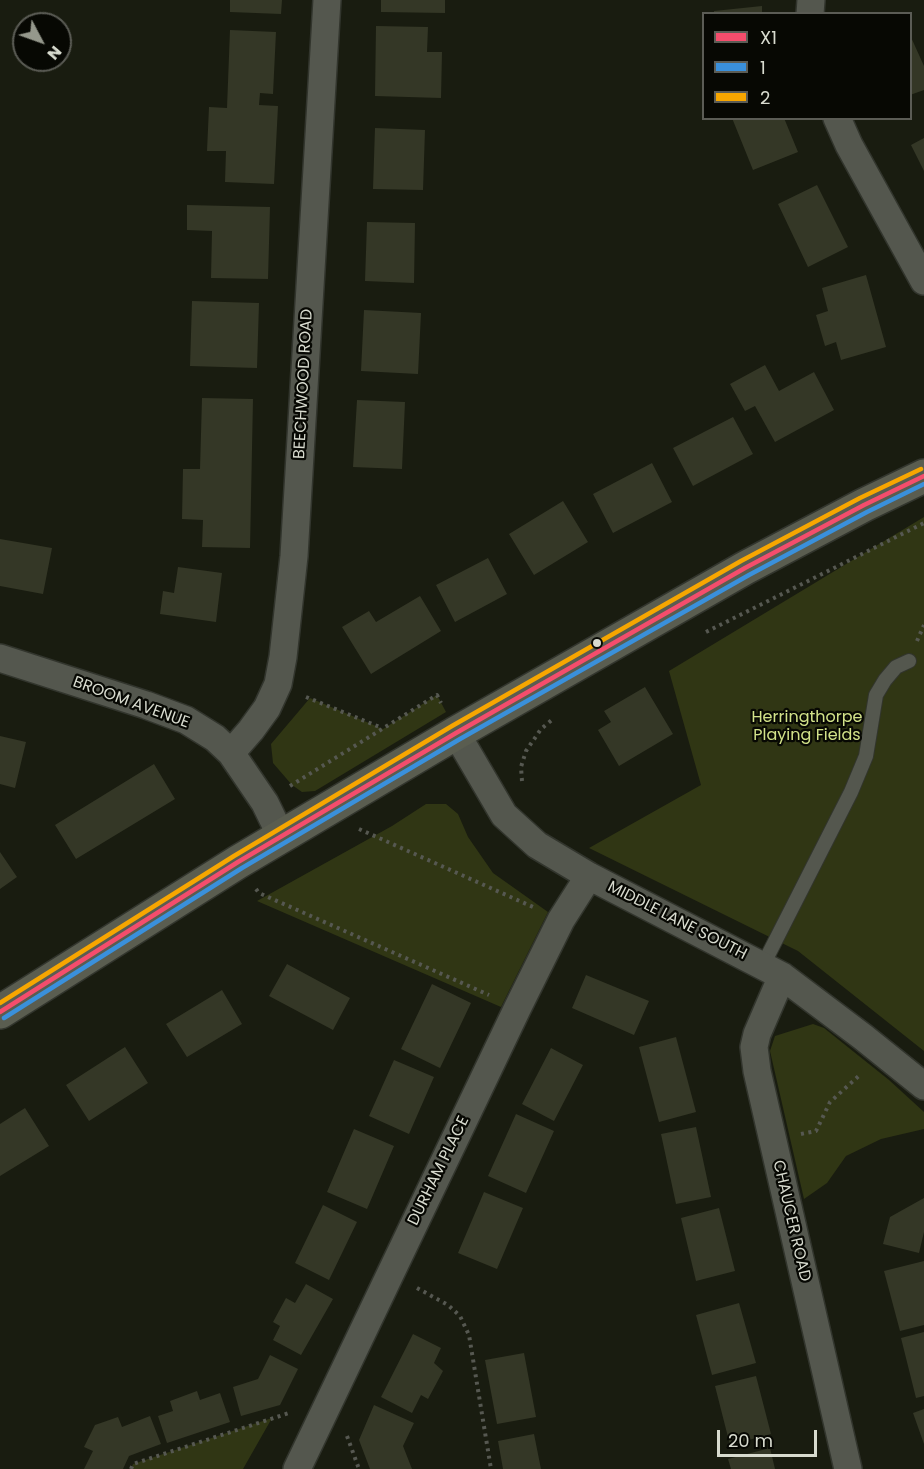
<!DOCTYPE html>
<html>
<head>
<meta charset="utf-8">
<style>
  body { margin:0 }
  #map { position:relative; width:924px; height:1469px; overflow:hidden; background:#191c10; font-family:Poppins,sans-serif }
  canvas { display:block }
  .legend { position:absolute; left:702px; top:12px; width:210px; height:108px; box-sizing:border-box; background:#070803; border:2px solid #5b5c55; margin:0; padding:8px 10px; list-style:none; font-size:18px; color:#d8dbcf }
  .legend li { display:flex; align-items:center; gap:12px; height:30px }
  .legend b { width:30px; border:2px solid #5b5c55 }
  .north { position:absolute; left:12px; top:12px; width:60px; height:60px; box-sizing:border-box; background:#070803; border:2px solid #5b5c55; border-radius:50%; rotate:131deg; font-size:16px; font-weight:700; line-height:24px; text-align:center; color:#d8dbcf }
  .north::after { content:''; display:block; margin:auto; width:21px; height:27px; background:#95988c; clip-path:polygon(50% 0,100% 100%,50% 72%,0 100%) }
  .scale { position:absolute; left:717px; top:1430px; width:100px; height:27px; box-sizing:border-box; border:3px solid #d8dbcf; border-top:0; padding-left:8px; font-size:18px; line-height:21px; white-space:nowrap; color:#d8dbcf; -webkit-text-stroke:4px #070803; paint-order:stroke }
</style>
</head>
<body>
<div id="map">
<canvas width="924" height="1469"></canvas>
<ul class="legend">
<li><b style="height:8px;background:#f44d6c"></b>X1</li>
<li><b style="height:8px;background:#3a90db"></b>1</li>
<li><b style="height:8px;background:#f7a600"></b>2</li>
</ul>
<div class="north">N</div>
<div class="scale">20 m</div>
</div>
<script>
const ctx = document.querySelector('canvas').getContext('2d');
ctx.lineJoin = 'round';
function fillPath(path, color) { ctx.fillStyle = color; ctx.fill(path, 'evenodd'); }
const poly = rows => new Path2D(rows.map(r => 'M' + r).join(''));
function strokePath(path, color, width, dash) { ctx.strokeStyle = color; ctx.lineWidth = width; ctx.lineCap = dash ? 'butt' : 'round'; ctx.setLineDash(dash || []); ctx.stroke(path); }
function write(font, color, halo, rows, align = 'center') {
  ctx.font = font + ' Poppins,sans-serif'; ctx.lineWidth = 4.5; ctx.setLineDash([]); ctx.textBaseline = 'middle'; ctx.strokeStyle = halo; ctx.fillStyle = color; for (const [text, x, y, turn = 0] of rows) {
    ctx.save(); ctx.translate(x, y); ctx.rotate((+turn || 0) * Math.PI / 180); ctx.textAlign = isNaN(turn) ? turn : align; if (halo) ctx.strokeText(text, 0, 0); ctx.fillText(text, 0, 0); ctx.restore();
  }
}
fillPath(poly([
  [924,517,924,1051,798,951,589,848,701,785,669,671],
  [437,695,446,712,315,791,302,792,292,785,273,763,271,744,310,698,383,729],
  [426,804,446,804,458,814,468,837,493,873,548,912,501,1007,257,901,392,826],
  [813,1024,824,1028,889,1080,924,1112,924,1129,881,1139,846,1156,827,1183,804,1199,770,1051,775,1036],
  [272,1418,243,1469,131,1469,133,1464]
]), '#303614');
fillPath(poly([
  [230,0,282,0,281,14,230,12],
  [381,0,445,0,445,13,381,12],
  [762,6,762,14,714,14,714,11],
  [376,26,428,27,427,52,442,52,441,98,375,96],
  [230,30,276,32,273,94,260,93,259,105,278,106,274,184,225,182,226,151,207,151,209,107,227,108],
  [910,35,924,66,924,90,910,95],
  [732,118,784,118,798,152,753,170],
  [375,128,425,130,423,190,373,189],
  [924,138,924,171,911,145],
  [817,185,848,247,808,267,778,204],
  [187,205,270,207,268,279,211,278,212,231,187,230],
  [367,222,415,223,414,283,365,281],
  [866,275,886,347,841,360,836,342,825,346,816,315,828,311,822,288],
  [192,301,259,303,257,368,190,366],
  [364,310,421,313,418,374,361,371],
  [765,365,779,391,814,372,834,410,775,442,755,406,745,411,730,384],
  [202,398,253,399,250,548,202,547,203,520,182,519,183,469,200,469],
  [357,400,405,402,402,469,353,467],
  [733,417,753,454,693,486,673,448],
  [652,463,672,502,613,533,593,494],
  [563,501,588,542,534,575,509,534],
  [0,539,52,548,43,594,0,586],
  [488,558,507,594,455,622,436,585],
  [178,567,222,573,216,622,160,614,163,591,174,593],
  [420,596,441,631,371,674,342,627,369,611,376,622],
  [645,687,673,734,619,766,598,730,611,722,604,711],
  [0,736,26,742,15,788,0,784],
  [154,764,175,799,76,859,55,825],
  [0,852,17,877,0,889],
  [287,964,350,998,333,1030,269,996],
  [586,975,649,1001,634,1035,572,1008],
  [432,984,471,1003,440,1068,401,1049],
  [222,990,242,1024,187,1057,166,1024],
  [676,1037,696,1112,659,1122,639,1047],
  [125,1047,148,1083,89,1121,66,1085],
  [551,1048,583,1065,554,1121,522,1104],
  [394,1060,434,1077,409,1134,369,1116],
  [25,1108,49,1146,0,1176,0,1124],
  [516,1114,554,1131,526,1193,488,1176],
  [696,1127,711,1197,676,1204,661,1134],
  [354,1129,394,1146,367,1209,327,1192],
  [484,1192,523,1208,497,1269,458,1253],
  [924,1198,924,1232,919,1253,883,1244,890,1217],
  [323,1205,357,1222,329,1280,295,1263],
  [719,1208,735,1271,696,1281,681,1218],
  [924,1261,924,1325,900,1331,884,1271],
  [306,1284,333,1299,301,1355,273,1340,280,1326,273,1322,286,1298,295,1303],
  [739,1303,756,1363,712,1375,696,1315],
  [924,1332,924,1396,916,1398,901,1338],
  [413,1334,441,1348,434,1363,443,1371,428,1399,421,1395,412,1413,381,1397],
  [524,1353,536,1417,497,1424,485,1360],
  [270,1355,298,1369,280,1405,241,1416,233,1387,258,1379],
  [756,1376,771,1434,730,1445,715,1386],
  [197,1391,200,1400,220,1393,230,1422,167,1443,158,1416,173,1411,170,1401],
  [374,1405,414,1423,403,1446,412,1469,370,1469,359,1440],
  [924,1409,924,1444,913,1413],
  [150,1416,161,1444,129,1456,123,1469,84,1469,93,1451,84,1447,95,1425,118,1417,122,1427],
  [534,1434,541,1469,503,1469,498,1441],
  [770,1448,775,1469,731,1469,728,1459]
]), '#343726');
const lane = poly([
  [763,965,851,792,866,756,876,695,885,680,896,667,909,661]
]);
const street = poly([
  [810,14,811,0],
  [837,118,849,145,924,281],
  [0,658,146,705,186,720,215,738,231,753,265,803,281,836],
  [456,733,504,815,537,845,589,876,782,976,863,1037,924,1086],
  [231,753,251,730,267,708,278,684,283,657,294,556,327,0],
  [782,976,757,1034,754,1047,757,1071,848,1469],
  [297,1469,518,1007,561,920,589,876]
]);
const primary = poly([
  [0,1012,238,862,456,733,745,568,864,505,924,476]
]);
strokePath(lane, '#32352d', 16);
strokePath(street, '#32352d', 30);
strokePath(primary, '#32352d', 36);
strokePath(poly([
  [706,632,924,523],
  [917,641,924,625],
  [306,697,382,728],
  [522,781,521,767,526,751,541,729,553,719],
  [290,786,437,695,441,703],
  [359,829,533,907],
  [256,889,259,893,489,995],
  [801,1134,816,1131,830,1102,861,1074],
  [417,1288,448,1305,460,1316,469,1335,491,1469],
  [347,1436,359,1469],
  [131,1469,133,1464,289,1413]
]), '#565851', 4, [3, 4.5]);
strokePath(lane, '#54574e', 14);
strokePath(street, '#54574e', 27);
strokePath(primary, '#5a5d50', 33);
strokePath(poly([
  [0,1012,238,862,456,733,745,568,864,505,924,476]
]), '#f44d6c', 4.5);
strokePath(poly([
  [4,1018,242,868,460,739,749,575,867,512,924,484]
]), '#3a90db', 4.5);
strokePath(poly([
  [0,1003,234,856,452,726,741,561,860,498,921,469]
]), '#f7a600', 4.5);
for (const [x, y, r, color] of [
  [597,643,5,"#d8dbcf"]
]) { const dot = new Path2D(); dot.arc(x, y, r, 0, 2 * Math.PI); ctx.fillStyle = color; ctx.fill(dot); strokePath(dot, '#070803', 2); }
write('16px', '#d8dbcf', '#070803', [
  ["BEECHWOOD ROAD",304,384,-87],
  ["BROOM AVENUE",131,703,20],
  ["MIDDLE LANE SOUTH",677,921,27],
  ["DURHAM PLACE",439,1171,-64],
  ["CHAUCER ROAD",791,1221,77]
]);
write('16px', '#d2e289', '#070803', [
  ["Herringthorpe",807,718],
  ["Playing Fields",807,736]
]);
</script>
</body>
</html>
